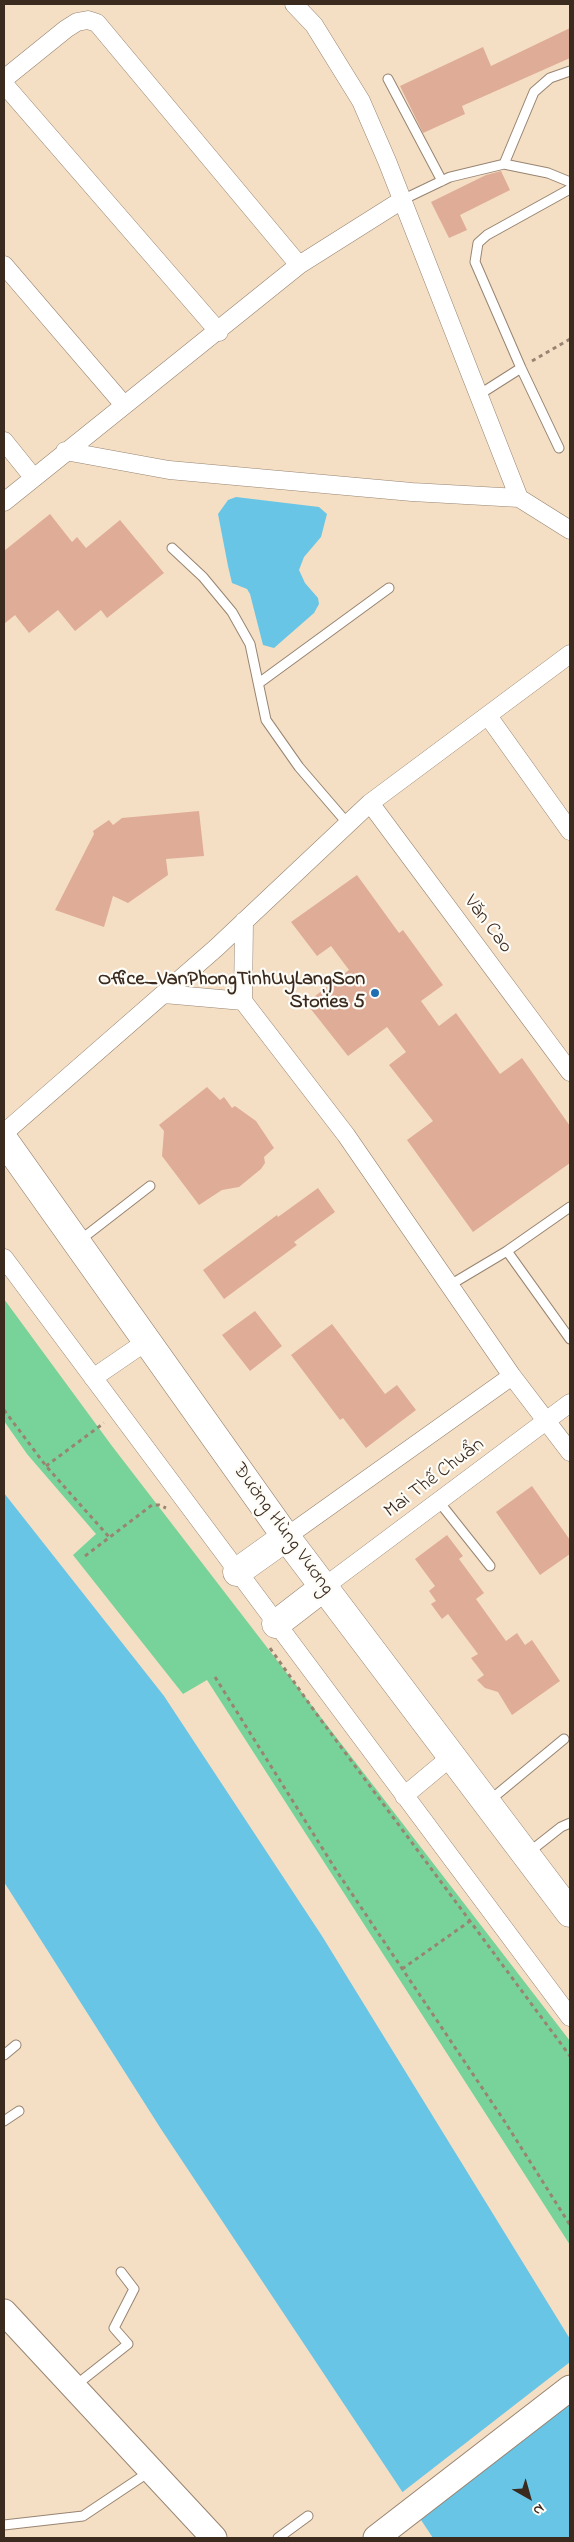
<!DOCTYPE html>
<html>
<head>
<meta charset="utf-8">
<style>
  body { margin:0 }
  #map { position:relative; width:574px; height:2542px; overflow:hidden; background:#f4dfc4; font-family:"Indie Flower",sans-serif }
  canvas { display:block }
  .frame { position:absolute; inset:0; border:5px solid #3b2a1e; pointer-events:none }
  .north { position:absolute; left:504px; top:2472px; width:50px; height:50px; -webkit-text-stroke:4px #fdfcf7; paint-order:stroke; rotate:142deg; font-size:14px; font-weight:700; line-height:20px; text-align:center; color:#3b2a1e }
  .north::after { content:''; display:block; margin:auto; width:18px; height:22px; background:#3b2a1e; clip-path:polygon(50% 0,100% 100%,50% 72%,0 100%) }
</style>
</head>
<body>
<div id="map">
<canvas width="574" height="2542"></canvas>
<div class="frame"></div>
<div class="north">N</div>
</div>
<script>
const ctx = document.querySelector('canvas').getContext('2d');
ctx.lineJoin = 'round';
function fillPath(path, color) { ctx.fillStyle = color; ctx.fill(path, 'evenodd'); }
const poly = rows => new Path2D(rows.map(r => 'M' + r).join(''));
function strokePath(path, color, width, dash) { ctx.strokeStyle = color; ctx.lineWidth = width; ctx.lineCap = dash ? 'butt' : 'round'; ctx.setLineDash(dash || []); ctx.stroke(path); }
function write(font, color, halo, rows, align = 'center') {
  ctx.font = font + ' "Indie Flower",sans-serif'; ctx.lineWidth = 4.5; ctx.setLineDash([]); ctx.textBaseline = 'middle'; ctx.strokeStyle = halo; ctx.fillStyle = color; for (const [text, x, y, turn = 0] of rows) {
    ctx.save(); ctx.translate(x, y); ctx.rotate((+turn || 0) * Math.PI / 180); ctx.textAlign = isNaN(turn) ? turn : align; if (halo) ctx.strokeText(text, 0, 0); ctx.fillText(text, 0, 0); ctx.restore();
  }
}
fillPath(poly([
  [4,1299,112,1446,570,2041,570,2245,207,1680,183,1694,73,1555,96,1534,27,1454,4,1421]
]), '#78d39a');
fillPath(poly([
  [236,497,319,507,327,514,321,537,304,557,299,570,305,583,318,598,319,604,314,613,274,648,263,645,250,594,247,589,232,583,228,566,218,514,228,500],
  [4,1493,164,1696,322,1936,570,2339,570,2538,433,2538,161,2129,4,1882]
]), '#68c5e6');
fillPath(poly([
  [570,2362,570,2404,419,2521,400,2494]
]), '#f4dfc4');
fillPath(poly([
  [570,28,570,58,462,106,465,114,423,133,400,86,483,47,491,66],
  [501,171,510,190,460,215,467,230,449,238,431,202,486,175],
  [50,514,72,542,77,537,86,548,120,520,164,573,107,618,101,610,75,631,58,610,29,633,15,615,4,624,4,551],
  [199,811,204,856,166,859,168,875,128,903,113,896,104,927,55,910,94,834,93,831,109,820,113,825,122,818],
  [357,875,399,933,403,930,443,985,421,1001,439,1026,456,1013,500,1074,522,1058,570,1126,570,1163,473,1232,407,1140,433,1121,389,1065,406,1052,387,1027,348,1056,306,1003,349,970,331,946,317,956,291,922],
  [207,1087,220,1100,224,1097,232,1108,235,1106,256,1121,274,1148,264,1157,265,1163,261,1169,239,1187,222,1190,199,1205,162,1156,164,1131,159,1125],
  [318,1188,335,1212,294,1242,297,1245,224,1299,203,1270,277,1215,278,1217],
  [255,1311,282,1346,250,1371,222,1335],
  [332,1324,385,1394,397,1385,416,1410,366,1448,343,1418,340,1420,291,1355],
  [532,1486,570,1540,570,1554,540,1575,496,1512],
  [447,1535,463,1556,459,1559,484,1593,476,1599,506,1641,517,1633,525,1645,532,1640,560,1681,512,1715,498,1692,485,1688,477,1680,484,1675,471,1658,478,1654,448,1614,442,1619,431,1604,436,1601,429,1591,435,1586,415,1559]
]), '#dfac97');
const lane = poly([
  [388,79,442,181],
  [504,164,534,92,550,78,570,71],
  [402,200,450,177,504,164,548,173,570,182],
  [477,396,521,368],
  [559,448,521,368,475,262,478,243,487,235,570,189],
  [172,548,203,577,232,612,250,644,266,720,299,767,348,824],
  [259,683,389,588],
  [79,1241,150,1186],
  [507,1251,570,1339],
  [450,1285,507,1251,570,1207],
  [440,1503,490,1566],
  [489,1801,564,1739],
  [528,1853,561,1827,570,1823],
  [4,2055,16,2045],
  [4,2121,19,2111],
  [76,2385,128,2344,114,2328,134,2289,121,2272],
  [4,2525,83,2516,149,2472],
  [278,2538,308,2516]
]);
const street = poly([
  [294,4,314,25,361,101,387,161,519,498,570,530],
  [4,79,66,29,77,22,88,20,97,23,299,265],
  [4,84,219,332],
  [4,265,124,405],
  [4,441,33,477],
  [65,451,169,470,412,492,519,498],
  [4,502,299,265,402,200],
  [488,716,570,831],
  [370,803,570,1072],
  [244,921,243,1001,346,1135,512,1376,570,1452],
  [164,994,243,1001],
  [4,1133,216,948,370,803,570,654],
  [4,1258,570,2017],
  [93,1378,147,1341],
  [286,1537,512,1376],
  [324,1587,570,1403],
  [404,1796,452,1756]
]);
const secondary = poly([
  [4,2312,214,2538],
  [376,2538,570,2388]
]);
const primary = poly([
  [4,1140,286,1537,570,1913],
  [237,1572,286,1537],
  [276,1624,324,1587]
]);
strokePath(lane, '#988471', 11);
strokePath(street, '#988471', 19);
strokePath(secondary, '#988471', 27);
strokePath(primary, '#988471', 29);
strokePath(poly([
  [532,361,570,339],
  [4,1410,46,1466,109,1537],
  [46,1466,104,1423],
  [85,1556,152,1505,159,1505,166,1508],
  [270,1648,318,1716,570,2056],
  [215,1677,336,1870,505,2122,570,2225],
  [402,1969,470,1921]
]), '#988471', 3, [4, 4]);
strokePath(lane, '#fff', 9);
strokePath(street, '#fff', 18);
strokePath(secondary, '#fff', 25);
strokePath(primary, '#fff', 28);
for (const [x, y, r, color] of [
  [375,993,5,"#1f6fb2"]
]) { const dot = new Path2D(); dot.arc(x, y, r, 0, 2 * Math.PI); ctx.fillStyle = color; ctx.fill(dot); strokePath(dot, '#fdfcf7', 2); }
write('20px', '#3b2a1e', '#fdfcf7', [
  ["Văn Cao",487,925,53],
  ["Mai Thế Chuẩn",435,1479,-37],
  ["Đường Hùng Vương",282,1530,54]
]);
write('bold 20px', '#3b2a1e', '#fdfcf7', [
  ["Office_VanPhongTinhUyLangSon",365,981],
  ["Stories 5",365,1004]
], 'right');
</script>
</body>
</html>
